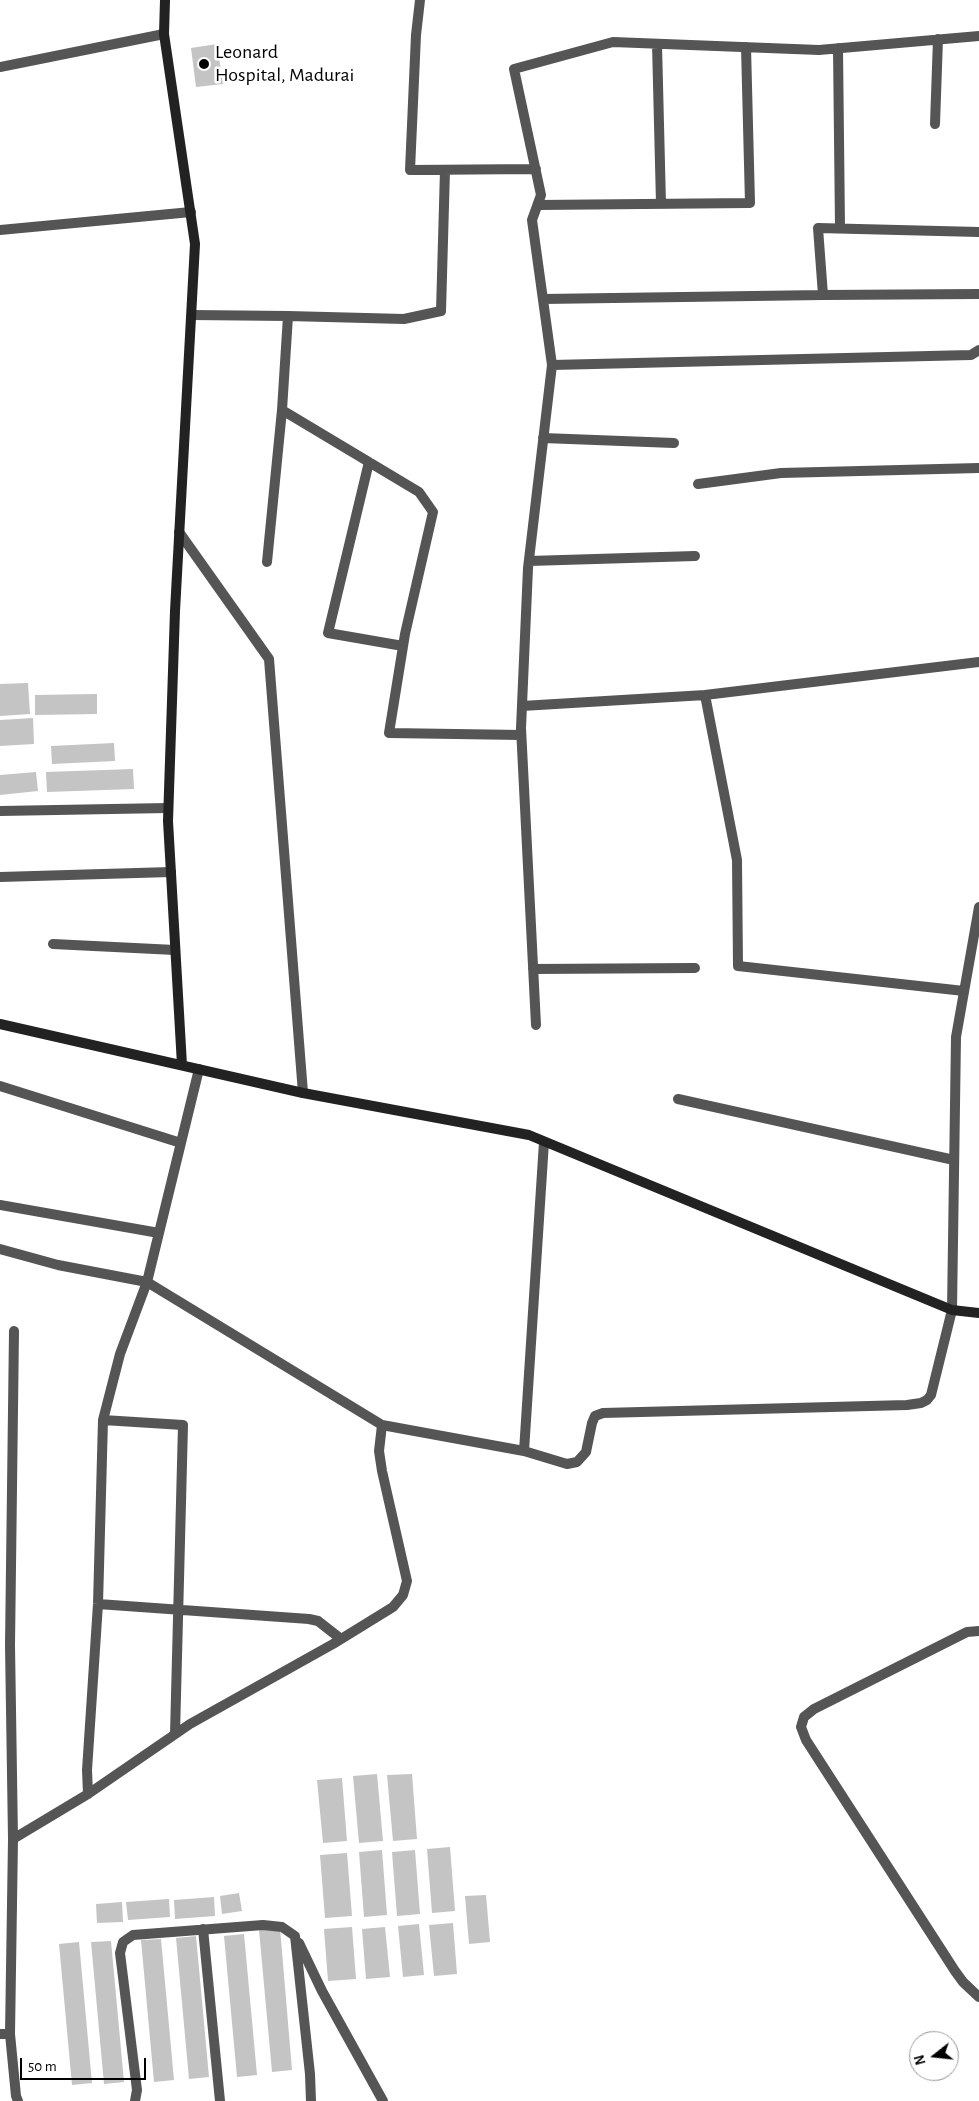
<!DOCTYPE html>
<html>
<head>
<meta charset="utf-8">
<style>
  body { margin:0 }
  #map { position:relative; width:979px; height:2101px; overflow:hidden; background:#fff; font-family:"Alegreya Sans",sans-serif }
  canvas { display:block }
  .north { position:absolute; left:909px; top:2031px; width:50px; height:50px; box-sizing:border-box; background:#fff; border:1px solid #999; border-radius:50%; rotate:254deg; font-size:14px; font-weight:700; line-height:20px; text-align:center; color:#000 }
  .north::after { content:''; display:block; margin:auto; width:18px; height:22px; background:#000; clip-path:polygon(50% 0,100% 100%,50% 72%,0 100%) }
  .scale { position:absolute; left:20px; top:2058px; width:126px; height:22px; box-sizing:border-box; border:2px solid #000; border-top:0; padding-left:6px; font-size:15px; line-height:18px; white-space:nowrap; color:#000; -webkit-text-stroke:4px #fff; paint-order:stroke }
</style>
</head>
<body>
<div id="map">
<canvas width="979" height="2101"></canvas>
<div class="north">N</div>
<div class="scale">50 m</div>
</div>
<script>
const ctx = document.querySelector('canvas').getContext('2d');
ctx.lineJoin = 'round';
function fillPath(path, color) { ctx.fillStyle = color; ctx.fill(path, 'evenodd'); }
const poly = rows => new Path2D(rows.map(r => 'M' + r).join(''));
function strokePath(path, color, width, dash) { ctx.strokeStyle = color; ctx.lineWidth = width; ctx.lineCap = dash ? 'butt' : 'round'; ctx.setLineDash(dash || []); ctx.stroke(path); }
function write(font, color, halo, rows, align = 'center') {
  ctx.font = font + ' "Alegreya Sans",sans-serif'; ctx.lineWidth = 5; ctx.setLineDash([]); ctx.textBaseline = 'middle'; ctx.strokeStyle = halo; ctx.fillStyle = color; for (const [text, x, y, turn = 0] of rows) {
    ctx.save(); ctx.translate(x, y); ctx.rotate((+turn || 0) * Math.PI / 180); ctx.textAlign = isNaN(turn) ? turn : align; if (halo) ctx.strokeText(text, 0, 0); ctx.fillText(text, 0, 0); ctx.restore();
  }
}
fillPath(poly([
  [217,44,223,84,196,87,191,48],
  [28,683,30,714,0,716,0,684],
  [97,694,97,714,35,715,35,695],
  [33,718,34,744,0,746,0,720],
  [114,743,115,761,52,764,51,746],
  [133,769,134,789,47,792,46,772],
  [36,772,38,791,0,795,0,775],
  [377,1774,383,1841,359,1843,353,1776],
  [412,1774,417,1839,393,1841,387,1775],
  [342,1778,347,1841,323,1843,317,1780],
  [450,1847,455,1911,432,1913,427,1849],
  [382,1850,387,1915,364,1917,359,1852],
  [415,1850,420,1914,397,1916,392,1852],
  [347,1853,352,1916,325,1918,320,1855],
  [239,1893,242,1911,222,1914,220,1896],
  [486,1895,490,1942,469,1944,465,1896],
  [214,1897,215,1916,175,1919,174,1900],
  [169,1899,170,1917,128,1920,126,1902],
  [122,1902,123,1922,97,1923,96,1904],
  [453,1923,457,1974,434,1976,429,1925],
  [419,1924,424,1975,403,1977,398,1926],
  [352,1927,356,1979,328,1981,324,1929],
  [385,1927,390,1977,366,1979,362,1929],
  [280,1928,292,2070,272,2072,259,1930],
  [244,1934,257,2075,237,2077,224,1936],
  [196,1936,209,2077,189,2079,176,1938],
  [161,1939,174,2080,154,2082,141,1940],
  [111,1941,124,2082,104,2084,91,1942],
  [79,1942,92,2083,72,2085,59,1944]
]), '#c4c4c4');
strokePath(poly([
  [420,0,416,35,410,170,536,169],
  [657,44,661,204],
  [838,48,840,228],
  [0,67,164,34],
  [935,124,938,39],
  [538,205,750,203,746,47],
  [0,230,191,212],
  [823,295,979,294],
  [543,299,823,295,818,228,979,232],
  [192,315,288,316,282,410,419,492,433,512,405,634,389,733,521,735],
  [288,316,404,319,441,311,445,170],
  [552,365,971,355,979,350],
  [543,438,674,443],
  [369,462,328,633,403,646],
  [698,484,781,473,979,468],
  [179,532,269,659,303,1093],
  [529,561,695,556],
  [267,562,282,410],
  [705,695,737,860,738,966,964,991],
  [522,706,705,695,979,662],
  [0,811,168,808],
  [0,877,171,872],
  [53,944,175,950],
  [533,969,695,968],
  [536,1025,521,728,528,568,552,365,532,220,541,195,514,69,613,42,819,50,979,36],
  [199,1069,147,1282,382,1425,524,1451,544,1142],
  [0,1086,181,1143],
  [678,1099,954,1160],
  [0,1205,159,1233],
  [0,1249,58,1265,147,1282,120,1354,103,1420,98,1604,87,1770,88,1794],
  [103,1420,183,1425,175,1734],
  [524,1451,567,1464,577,1462,586,1452,592,1423,595,1416,603,1413,907,1405,921,1403,927,1400,931,1395,952,1310,956,1037,979,907],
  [98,1604,309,1619,318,1621,341,1639],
  [979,1631,967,1632,814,1709,804,1717,801,1727,806,1740,955,1971,963,1982,979,1997],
  [13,1839,88,1794,190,1724,333,1644,393,1607,403,1595,407,1581,382,1471,379,1451,382,1425],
  [203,1929,220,2101],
  [299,1943,322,1991,383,2101],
  [0,2034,10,2034,13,1839,10,1645,14,1331],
  [10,2034,16,2096,18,2101],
  [135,2101,137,2090,120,1953,123,1942,133,1935,263,1925,282,1927,295,1936,310,2074,311,2101]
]), '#555', 10);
strokePath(poly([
  [165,0,164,34,195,244,175,611,168,821,182,1065],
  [0,1024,303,1093,529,1135,952,1310,979,1313]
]), '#222', 10);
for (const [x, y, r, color] of [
  [204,64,6,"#000"]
]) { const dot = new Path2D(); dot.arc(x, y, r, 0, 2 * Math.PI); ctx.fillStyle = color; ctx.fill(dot); strokePath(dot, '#fff', 2); }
write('20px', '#000', '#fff', [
  ["Leonard",215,52],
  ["Hospital, Madurai",215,75]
], 'left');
</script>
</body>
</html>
